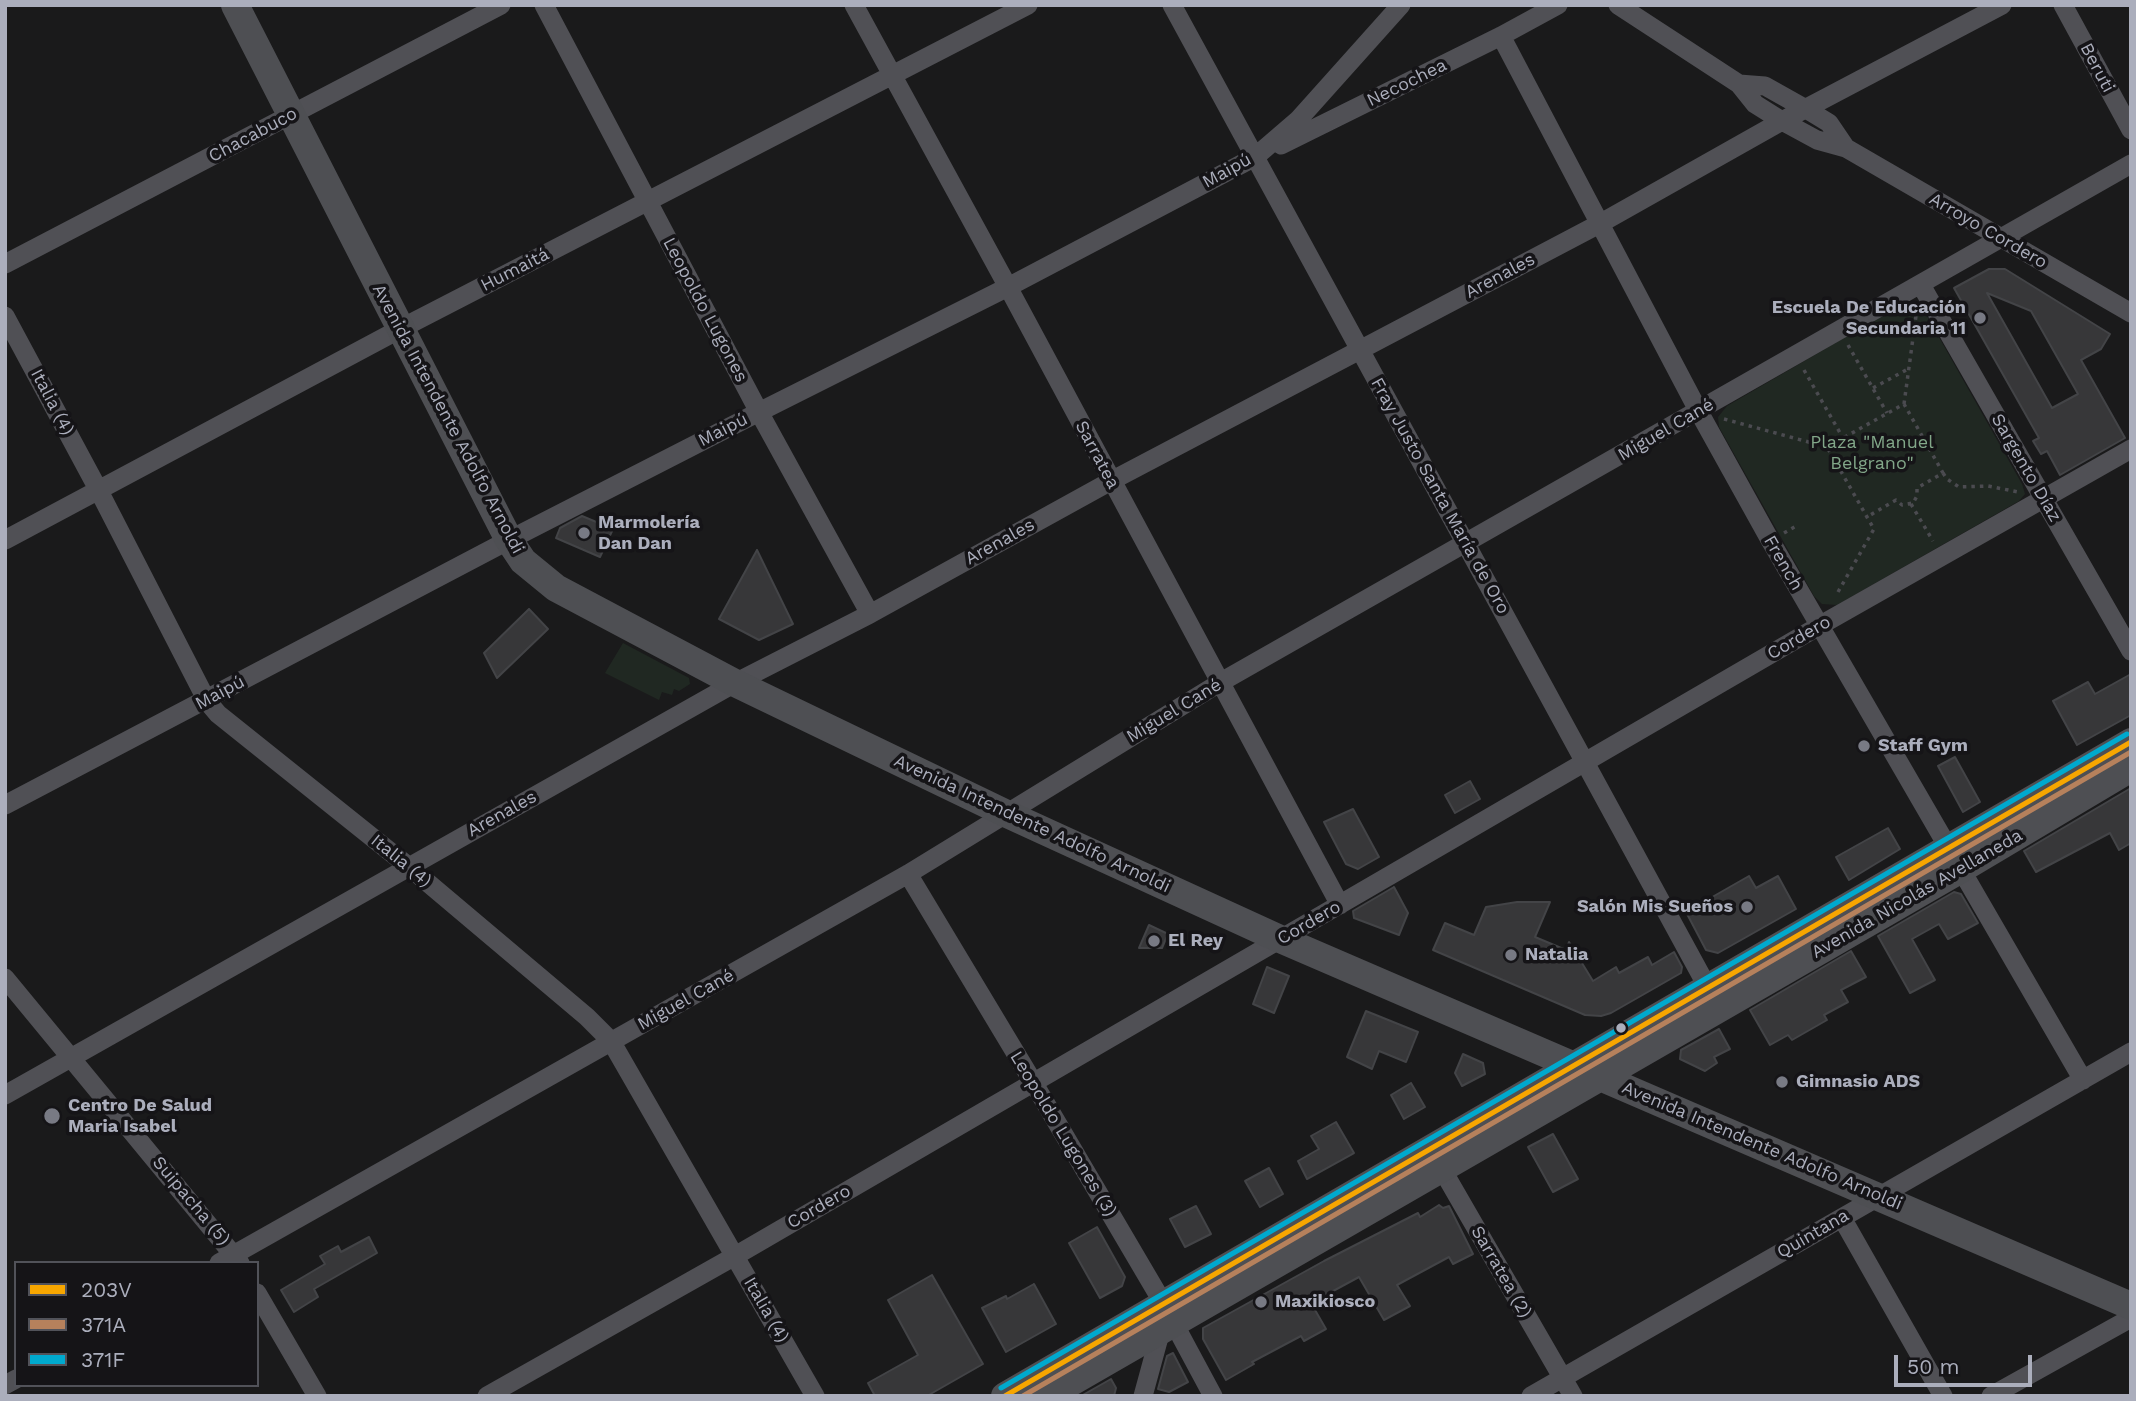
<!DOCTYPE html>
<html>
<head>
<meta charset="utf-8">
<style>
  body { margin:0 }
  #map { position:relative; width:2136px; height:1401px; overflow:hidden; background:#1a1a1b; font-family:"Work Sans",sans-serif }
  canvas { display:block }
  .frame { position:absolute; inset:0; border:7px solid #abaebc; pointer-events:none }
  .legend { position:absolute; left:14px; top:1261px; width:245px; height:126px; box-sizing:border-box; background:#151417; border:2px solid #515259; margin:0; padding:9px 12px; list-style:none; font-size:21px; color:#abaebc }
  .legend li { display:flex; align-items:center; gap:14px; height:35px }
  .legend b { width:35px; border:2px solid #515259 }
  .scale { position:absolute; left:1894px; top:1355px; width:138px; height:32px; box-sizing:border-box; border:4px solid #abaebc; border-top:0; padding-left:9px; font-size:21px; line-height:24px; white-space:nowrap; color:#abaebc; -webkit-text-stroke:5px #151417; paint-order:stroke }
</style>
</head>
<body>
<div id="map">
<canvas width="2136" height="1401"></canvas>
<div class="frame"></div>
<ul class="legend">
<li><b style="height:9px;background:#f7a600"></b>203V</li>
<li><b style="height:9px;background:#b6815c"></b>371A</li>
<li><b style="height:9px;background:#00a9ce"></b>371F</li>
</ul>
<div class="scale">50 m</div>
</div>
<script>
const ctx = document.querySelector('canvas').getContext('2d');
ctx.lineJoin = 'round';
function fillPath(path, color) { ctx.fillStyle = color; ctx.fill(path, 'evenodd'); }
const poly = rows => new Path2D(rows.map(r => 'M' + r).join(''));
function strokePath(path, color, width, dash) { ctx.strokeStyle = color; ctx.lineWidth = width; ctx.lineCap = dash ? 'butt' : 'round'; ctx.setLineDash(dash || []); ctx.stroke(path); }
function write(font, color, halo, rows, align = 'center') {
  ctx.font = font + ' "Work Sans",sans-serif'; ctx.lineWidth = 7; ctx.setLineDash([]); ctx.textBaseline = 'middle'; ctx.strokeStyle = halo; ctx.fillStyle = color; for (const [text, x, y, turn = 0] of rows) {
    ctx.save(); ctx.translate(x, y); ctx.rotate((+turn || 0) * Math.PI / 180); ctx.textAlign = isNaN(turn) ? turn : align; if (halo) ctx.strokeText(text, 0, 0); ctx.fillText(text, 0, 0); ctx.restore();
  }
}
fillPath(poly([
  [1912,302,1923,309,2022,484,2025,494,2019,501,1837,605,1822,604,1814,596,1719,427,1718,417,1727,406,1901,305],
  [623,643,689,678,690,684,679,691,674,689,672,695,662,692,659,700,605,673]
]), '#202822');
const building = poly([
  [1989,269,2005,269,2110,334,2101,349,2081,360,2125,438,2060,475,2047,451,2041,454,2033,441,2039,438,1954,288,1989,269],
  [1987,293,2031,311,2078,394,2052,408,1987,293],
  [582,516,613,529,600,557,556,538,560,528,582,516],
  [757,550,793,624,759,640,719,619,757,550],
  [529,609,548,629,497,678,484,653,529,609],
  [2131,674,2131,715,2077,745,2053,701,2088,682,2095,694,2131,674],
  [1955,757,1980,802,1963,812,1938,766,1955,757],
  [1470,781,1480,799,1455,813,1445,795,1470,781],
  [2131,788,2131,843,2119,850,2110,833,2036,872,2024,851,2131,788],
  [1353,809,1379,857,1358,869,1346,864,1324,822,1353,809],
  [1888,828,1900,849,1849,880,1836,857,1888,828],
  [1749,876,1756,888,1778,876,1796,909,1718,953,1706,950,1686,912,1749,876],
  [1394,887,1408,913,1399,935,1354,918,1353,911,1394,887],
  [1954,892,1961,894,1978,923,1948,939,1939,924,1912,939,1935,980,1910,993,1878,936,1954,892],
  [1517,902,1550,902,1535,937,1566,950,1569,942,1593,981,1616,967,1619,973,1648,957,1652,965,1674,952,1682,967,1681,973,1611,1013,1601,1016,1585,1015,1433,950,1445,923,1474,935,1486,907,1517,902],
  [1149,925,1168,934,1162,948,1139,948,1149,925],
  [1851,951,1866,977,1841,990,1848,1002,1824,1015,1827,1020,1792,1040,1788,1035,1770,1045,1750,1010,1851,951],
  [1267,967,1289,976,1274,1013,1253,1004,1267,967],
  [1366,1011,1418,1032,1406,1062,1379,1051,1372,1069,1347,1057,1366,1011],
  [1719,1029,1730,1049,1714,1057,1717,1063,1705,1071,1680,1059,1681,1050,1719,1029],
  [1463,1054,1483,1063,1485,1074,1462,1086,1455,1073,1463,1054],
  [1411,1083,1425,1107,1404,1119,1391,1095,1411,1083],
  [1336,1122,1354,1153,1307,1179,1298,1161,1319,1149,1311,1136,1336,1122],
  [1553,1134,1578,1179,1553,1192,1528,1147,1553,1134],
  [1269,1168,1283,1194,1260,1207,1245,1181,1269,1168],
  [1439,1205,1443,1208,1449,1206,1473,1254,1453,1264,1449,1257,1397,1285,1410,1306,1384,1320,1359,1277,1311,1303,1326,1329,1304,1341,1301,1336,1252,1362,1254,1364,1226,1380,1203,1339,1203,1328,1324,1261,1418,1213,1420,1217,1439,1205],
  [1196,1206,1211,1234,1185,1247,1170,1219,1196,1206],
  [1097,1227,1125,1277,1122,1286,1100,1298,1069,1243,1097,1227],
  [369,1237,377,1253,314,1289,318,1297,294,1312,281,1290,325,1264,320,1256,338,1246,341,1252,369,1237],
  [932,1275,983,1364,927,1396,875,1396,868,1383,918,1355,888,1300,932,1275],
  [1034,1284,1056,1324,1006,1352,982,1308,1006,1296,1007,1299,1034,1284],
  [1173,1353,1188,1382,1169,1392,1158,1389,1167,1356,1173,1353],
  [1111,1379,1116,1388,1114,1396,1081,1396,1111,1379]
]);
fillPath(building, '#373739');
strokePath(building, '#434447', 2);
strokePath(poly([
  [1848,345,1887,413],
  [1804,370,1843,438],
  [1873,388,1908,369],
  [1904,404,1916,316],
  [1724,419,1827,447],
  [1943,473,1947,479,1959,487,1988,486,2018,492],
  [1911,504,1933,541],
  [1784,533,1798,525],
  [1838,592,1874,529,1867,517,1827,447,1904,404,1943,473,1917,488,1917,496,1913,503,1902,505,1896,500,1867,517]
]), '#4b4b50', 3.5, [3.5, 5]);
strokePath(poly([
  [544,5,759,412,870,614],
  [854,5,1008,287,1340,905],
  [1172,5,1708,988],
  [1618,5,1739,84,1755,104,1782,121,1817,140,1846,148,2131,313],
  [2063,5,2131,130],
  [1501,36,1699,412,1770,540,2083,1080],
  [1739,84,1765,86,1806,109,1829,123,1846,148],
  [1281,145,1501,36,1558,5],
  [5,264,501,5],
  [1921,285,2131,651],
  [5,316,99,491,207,701,218,714,408,866,587,1017,611,1041,815,1396],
  [5,540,400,329,1028,5],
  [5,805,509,540,759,412,1008,287,1255,157,1298,120,1401,5],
  [908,874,1033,1082,1163,1303,1213,1396],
  [5,978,240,1263],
  [5,1095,735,683,870,614,1111,481,1601,223,1782,121,2002,5],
  [1435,1157,1573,1396],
  [1842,1218,1943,1396],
  [219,1263,908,874,1221,682,2131,164],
  [257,1293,317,1396],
  [5,1385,16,1379],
  [487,1396,735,1256,1819,626,2131,449],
  [1143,1396,1161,1330],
  [1531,1396,2131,1052],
  [1991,1396,2131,1318]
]), '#505055', 19);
strokePath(poly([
  [235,5,509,540,523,561,556,588,735,683,1007,814,1280,939,2131,1306],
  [1005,1396,2131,742],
  [1047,1396,1961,869,2131,768]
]), '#4e4f53', 28);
strokePath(poly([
  [1005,1396,2131,742]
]), '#f7a600', 5);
strokePath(poly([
  [1023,1396,2131,752]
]), '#b6815c', 5);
strokePath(poly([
  [1001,1388,2127,734]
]), '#00a9ce', 5);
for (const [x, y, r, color] of [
  [1980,318,7,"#787a84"],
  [584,533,7,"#787a84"],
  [1864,746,7,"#787a84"],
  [1747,907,7,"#787a84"],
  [1154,941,7,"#787a84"],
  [1511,955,7,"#787a84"],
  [1621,1028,6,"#abaebc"],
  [1782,1082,7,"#787a84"],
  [52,1116,9,"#787a84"],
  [1261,1302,7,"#787a84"]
]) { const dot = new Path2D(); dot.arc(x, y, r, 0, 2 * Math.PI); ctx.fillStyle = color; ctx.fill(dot); strokePath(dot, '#151417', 2.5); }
write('18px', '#abaebc', '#151417', [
  ["Beruti",2097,68,62],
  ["Necochea",1407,83,-26],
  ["Chacabuco",253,135,-28],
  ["Maipú",1227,171,-29],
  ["Arroyo Cordero",1988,231,30],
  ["Humaitá",515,270,-27],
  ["Arenales",1500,276,-28],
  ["Leopoldo Lugones",705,310,62],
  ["Italia (4)",52,402,62],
  ["Avenida Intendente Adolfo Arnoldi",448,419,62],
  ["Maipú",723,430,-27],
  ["Miguel Cané",1666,430,-30],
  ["Sarratea",1097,455,62],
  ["Sargento Díaz",2026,468,60],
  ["Fray Justo Santa María de Oro",1440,496,61],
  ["Arenales",1000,542,-29],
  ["French",1783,563,60],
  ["Cordero",1799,638,-30],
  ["Maipú",220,693,-28],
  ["Miguel Cané",1174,711,-31],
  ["Arenales",502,814,-29],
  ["Avenida Intendente Adolfo Arnoldi",1032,824,25],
  ["Italia (4)",401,861,39],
  ["Avenida Nicolás Avellaneda",1917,894,-30],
  ["Cordero",1309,923,-30],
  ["Miguel Cané",686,1000,-29],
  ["Leopoldo Lugones (3)",1063,1134,59],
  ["Avenida Intendente Adolfo Arnoldi",1762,1146,23],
  ["Suipacha (5)",191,1201,50],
  ["Cordero",819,1207,-30],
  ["Quintana",1813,1234,-30],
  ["Sarratea (2)",1501,1272,60],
  ["Italia (4)",766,1310,60]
]);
write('bold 18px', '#abaebc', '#151417', [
  ["Escuela De Educación",1966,308,"right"],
  ["Secundaria 11",1966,329,"right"],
  ["Marmolería",598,523],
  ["Dan Dan",598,544],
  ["Staff Gym",1878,746],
  ["Salón Mis Sueños",1733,907,"right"],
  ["El Rey",1168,941],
  ["Natalia",1525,955],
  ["Gimnasio ADS",1796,1082],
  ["Centro De Salud",68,1106],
  ["Maria Isabel",68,1127],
  ["Maxikiosco",1275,1302]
], 'left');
write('18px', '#82a789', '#151417', [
  ["Plaza \"Manuel",1872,443],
  ["Belgrano\"",1872,464]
]);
</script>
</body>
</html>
